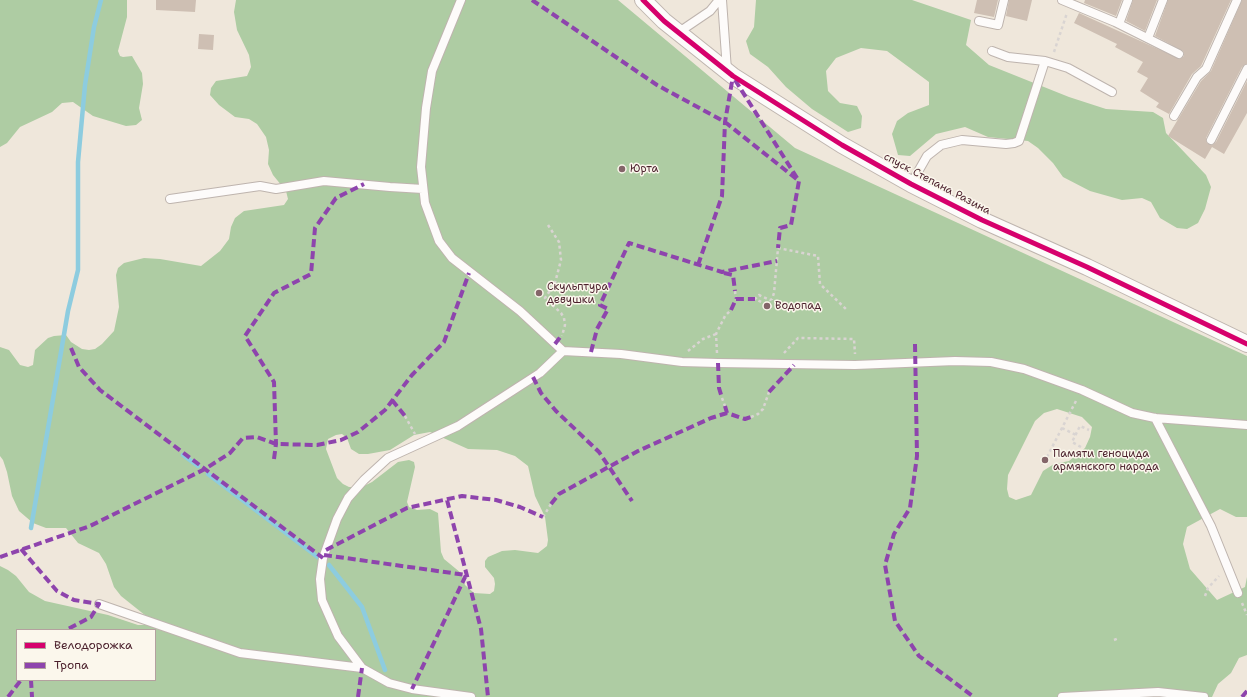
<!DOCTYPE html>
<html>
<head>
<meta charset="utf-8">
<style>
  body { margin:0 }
  #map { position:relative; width:1247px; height:697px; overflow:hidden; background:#efe7db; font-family:"Shantell Sans",sans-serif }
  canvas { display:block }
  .legend { position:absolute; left:16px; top:629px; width:140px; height:52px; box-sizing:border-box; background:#fbf7ec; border:1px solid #b4a19f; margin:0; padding:5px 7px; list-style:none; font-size:12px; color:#4a1f2b }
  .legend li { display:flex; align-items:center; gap:8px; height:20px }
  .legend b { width:20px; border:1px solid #b4a19f }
</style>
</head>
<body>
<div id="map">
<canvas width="1247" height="697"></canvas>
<ul class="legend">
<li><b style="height:5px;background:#d6006c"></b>Велодорожка</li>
<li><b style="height:5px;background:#8e44ad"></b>Тропа</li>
</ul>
</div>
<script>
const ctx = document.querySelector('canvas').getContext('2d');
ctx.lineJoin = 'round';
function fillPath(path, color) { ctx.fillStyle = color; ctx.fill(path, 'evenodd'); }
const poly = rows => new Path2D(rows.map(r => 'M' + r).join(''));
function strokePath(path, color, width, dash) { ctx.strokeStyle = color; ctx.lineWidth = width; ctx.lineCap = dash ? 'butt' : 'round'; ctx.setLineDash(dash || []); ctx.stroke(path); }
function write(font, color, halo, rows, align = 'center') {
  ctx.font = font + ' "Shantell Sans",sans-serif'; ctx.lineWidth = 3; ctx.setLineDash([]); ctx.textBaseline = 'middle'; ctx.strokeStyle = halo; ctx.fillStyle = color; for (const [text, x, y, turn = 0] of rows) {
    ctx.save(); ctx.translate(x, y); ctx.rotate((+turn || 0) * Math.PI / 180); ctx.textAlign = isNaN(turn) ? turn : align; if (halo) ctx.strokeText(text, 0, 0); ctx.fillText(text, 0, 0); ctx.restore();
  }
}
fillPath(poly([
  [0,0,127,0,127,17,118,51,120,56,123,57,132,56,142,73,143,84,139,108,142,120,136,125,126,126,93,116,73,102,62,103,52,112,20,127,7,143,0,147],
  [236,0,618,0,795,148,1247,356,1247,517,1236,517,1220,509,1187,527,1183,544,1190,569,1217,600,1245,587,1247,577,1247,655,1239,658,1231,673,1218,684,1212,697,1152,697,1143,689,1138,688,1133,689,1130,697,0,697,0,566,8,570,16,576,29,592,45,601,108,615,138,625,144,625,147,621,146,616,121,596,114,587,106,564,99,553,78,543,66,528,46,528,33,523,19,511,12,496,7,472,3,460,0,456,0,347,9,350,20,365,28,367,33,365,35,350,48,338,54,336,66,335,71,342,82,349,89,350,95,349,102,344,114,331,119,307,116,275,118,268,124,263,144,258,160,259,201,266,220,251,229,239,231,227,235,218,244,211,284,205,288,199,286,191,273,175,268,164,269,150,266,137,257,124,249,119,235,117,219,105,210,95,211,88,216,81,247,76,251,67,249,55,237,30,234,12],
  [1057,409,1082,417,1092,427,1090,437,1085,448,1069,461,1054,464,1043,471,1031,495,1016,500,1009,497,1007,489,1008,475,1035,421,1044,413],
  [430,432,468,449,497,450,515,456,528,466,535,496,545,517,548,540,547,546,538,553,515,550,502,551,488,557,485,561,485,567,494,578,495,584,494,591,490,594,474,593,465,585,461,573,444,559,441,552,438,513,430,509,417,510,409,507,407,502,415,467,414,462,409,460,398,462,372,482,362,487,349,487,343,484,337,478,326,449,328,439,336,435,342,434,347,438,351,449,359,454,368,454,390,450,414,435],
  [17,630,155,630,155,680,17,680],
  [756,0,912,0,971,20,966,45,989,65,1069,97,1106,109,1153,112,1163,118,1166,133,1206,175,1211,187,1205,209,1198,223,1187,229,1177,228,1160,218,1151,202,1142,198,1122,200,1090,191,1063,177,1053,163,1038,148,1028,141,988,137,965,127,936,134,910,156,898,155,892,134,897,121,908,113,929,105,929,82,887,51,861,48,836,58,826,71,828,91,840,103,857,106,862,116,861,128,848,132,812,109,786,87,768,67,750,54,746,41,754,27]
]), '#aecca3');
strokePath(poly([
  [183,455,198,466],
  [208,474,319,558],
  [31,528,68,311,78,270,78,162,85,85,94,27,101,0],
  [329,565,362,607,385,670]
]), '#8dccdf', 4.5);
fillPath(poly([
  [156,0,196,0,195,12,156,10],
  [977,0,998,0,994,17,974,13],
  [1009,0,1032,0,1027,21,1006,16],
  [1085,0,1122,0,1116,16,1084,3],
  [1133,0,1157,0,1145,31,1126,21],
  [1168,0,1231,0,1201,66,1192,74,1169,114,1156,107,1159,103,1140,91,1148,78,1137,72,1143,62,1115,47,1117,44,1074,23,1079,13,1180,59,1184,56,1183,51,1155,36],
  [1242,0,1247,0,1247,64,1242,67,1206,138,1207,143,1212,145,1216,142,1247,81,1247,113,1224,154,1212,147,1205,159,1168,136,1201,81,1211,71],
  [199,34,214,35,213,50,198,49]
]), '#cebfb3');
const service = poly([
  [461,0,432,71,426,108,421,167,425,203,439,241,452,258,520,311,563,351],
  [722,0,727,70],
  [1062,0,1115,22,1179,54],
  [979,21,998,25,1004,0],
  [1119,24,1128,0],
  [679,32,710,11,719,0],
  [1148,38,1163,0],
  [1045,61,1068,68,1112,92],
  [1174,116,1197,77,1206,69,1237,0],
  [1211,140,1247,69],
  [911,184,927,156,941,145,962,140,1006,144,1014,143,1019,141,1045,61,1008,57,992,51],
  [170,199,260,186,276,189,324,181,390,187,423,189],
  [1155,418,1211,526,1238,593],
  [99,604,240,653,362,668],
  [471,697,412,689,389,683,362,668,338,636,322,600,320,579,323,558,337,519,348,498,364,480,388,458,458,426,540,373,563,351,621,354,682,362,718,363,855,365,955,361,991,362,1024,369,1082,390,1132,413,1155,418,1247,425],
  [1062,697,1158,692,1204,697]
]);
const minor = poly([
  [643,0,664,21,733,76,842,145,911,184,982,220,1087,267,1247,344]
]);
strokePath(service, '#beb4ae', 10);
strokePath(minor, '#beb4ae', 18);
strokePath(poly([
  [1054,52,1067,13],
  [548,225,559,242,561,260,555,283,545,298,561,313,564,318,565,325,562,336],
  [735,291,736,299],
  [772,307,755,299,759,295,770,300,772,299,774,293,778,248,818,256,820,284,848,311],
  [688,351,703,339,716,334],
  [717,353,716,334,725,316,731,310],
  [784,353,798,338,854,339,855,354],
  [722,398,725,406],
  [405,416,415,434],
  [751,417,758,414,763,409,769,392],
  [1062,428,1076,435],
  [1081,447,1072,442,1080,426,1089,430],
  [1047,457,1077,399],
  [543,517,551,504],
  [1205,596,1208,588,1219,576],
  [1242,603,1247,615],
  [1114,640,1119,638]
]), '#d9d4d2', 2.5, [3, 3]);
strokePath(service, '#fdfbfa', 8);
strokePath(minor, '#fdfbfa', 16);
strokePath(poly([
  [532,0,657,85,725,122,799,181],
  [735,80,799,181,791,225,780,228,778,248],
  [698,265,722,196,725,122,733,76],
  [724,273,733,275,735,291],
  [731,310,736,299,755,299],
  [555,344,561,336],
  [915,344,917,456,910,508,894,534,885,565,895,621,919,656,974,697],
  [71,348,79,367,100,390,323,558],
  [591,352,597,329,608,309,600,305,629,243,722,272,777,261],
  [718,363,719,388,722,398],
  [533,377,541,393,556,411,599,452,632,501],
  [769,392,794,365],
  [392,400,405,416],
  [725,406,727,413,745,419,751,417],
  [274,459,276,444,274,382,245,336,274,293,311,274,315,228,336,198,364,184],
  [447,500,481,629,488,697],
  [551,504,559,494,638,451,711,418,727,413],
  [21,549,57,591,74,600,99,604,91,617,66,630],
  [326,550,407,508,462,496,496,500,520,507,543,517],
  [324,555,466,575,412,689],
  [0,557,90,526,205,469,230,453,243,438,257,437,276,444,317,445,341,440,358,432,385,410,412,375,444,342,469,273],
  [31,680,32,697],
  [8,697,21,680],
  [358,697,362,668],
  [1242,697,1247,691]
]), '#8e44ad', 4, [8, 4]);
strokePath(poly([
  [643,0,664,21,733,76,842,145,911,184,982,220,1087,267,1247,344]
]), '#d6006c', 5);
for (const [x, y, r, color] of [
  [622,169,4,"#846569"],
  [539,293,4,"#846569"],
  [767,306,4,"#846569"],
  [1045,460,4,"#846569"]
]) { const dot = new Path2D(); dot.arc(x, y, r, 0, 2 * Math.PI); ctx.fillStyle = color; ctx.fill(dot); strokePath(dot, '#fbf7ec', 1.5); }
write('11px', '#4a1f2b', '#fbf7ec', [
  ["Юрта",630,169],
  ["Скульптура",547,287],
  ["девушки",547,300],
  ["Водопад",775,306],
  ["Памяти геноцида",1053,454],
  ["армянского народа",1053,467]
], 'left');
write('11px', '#4a1f2b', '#fbf7ec', [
  ["спуск Степана Разина",937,184,28]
]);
</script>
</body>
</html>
